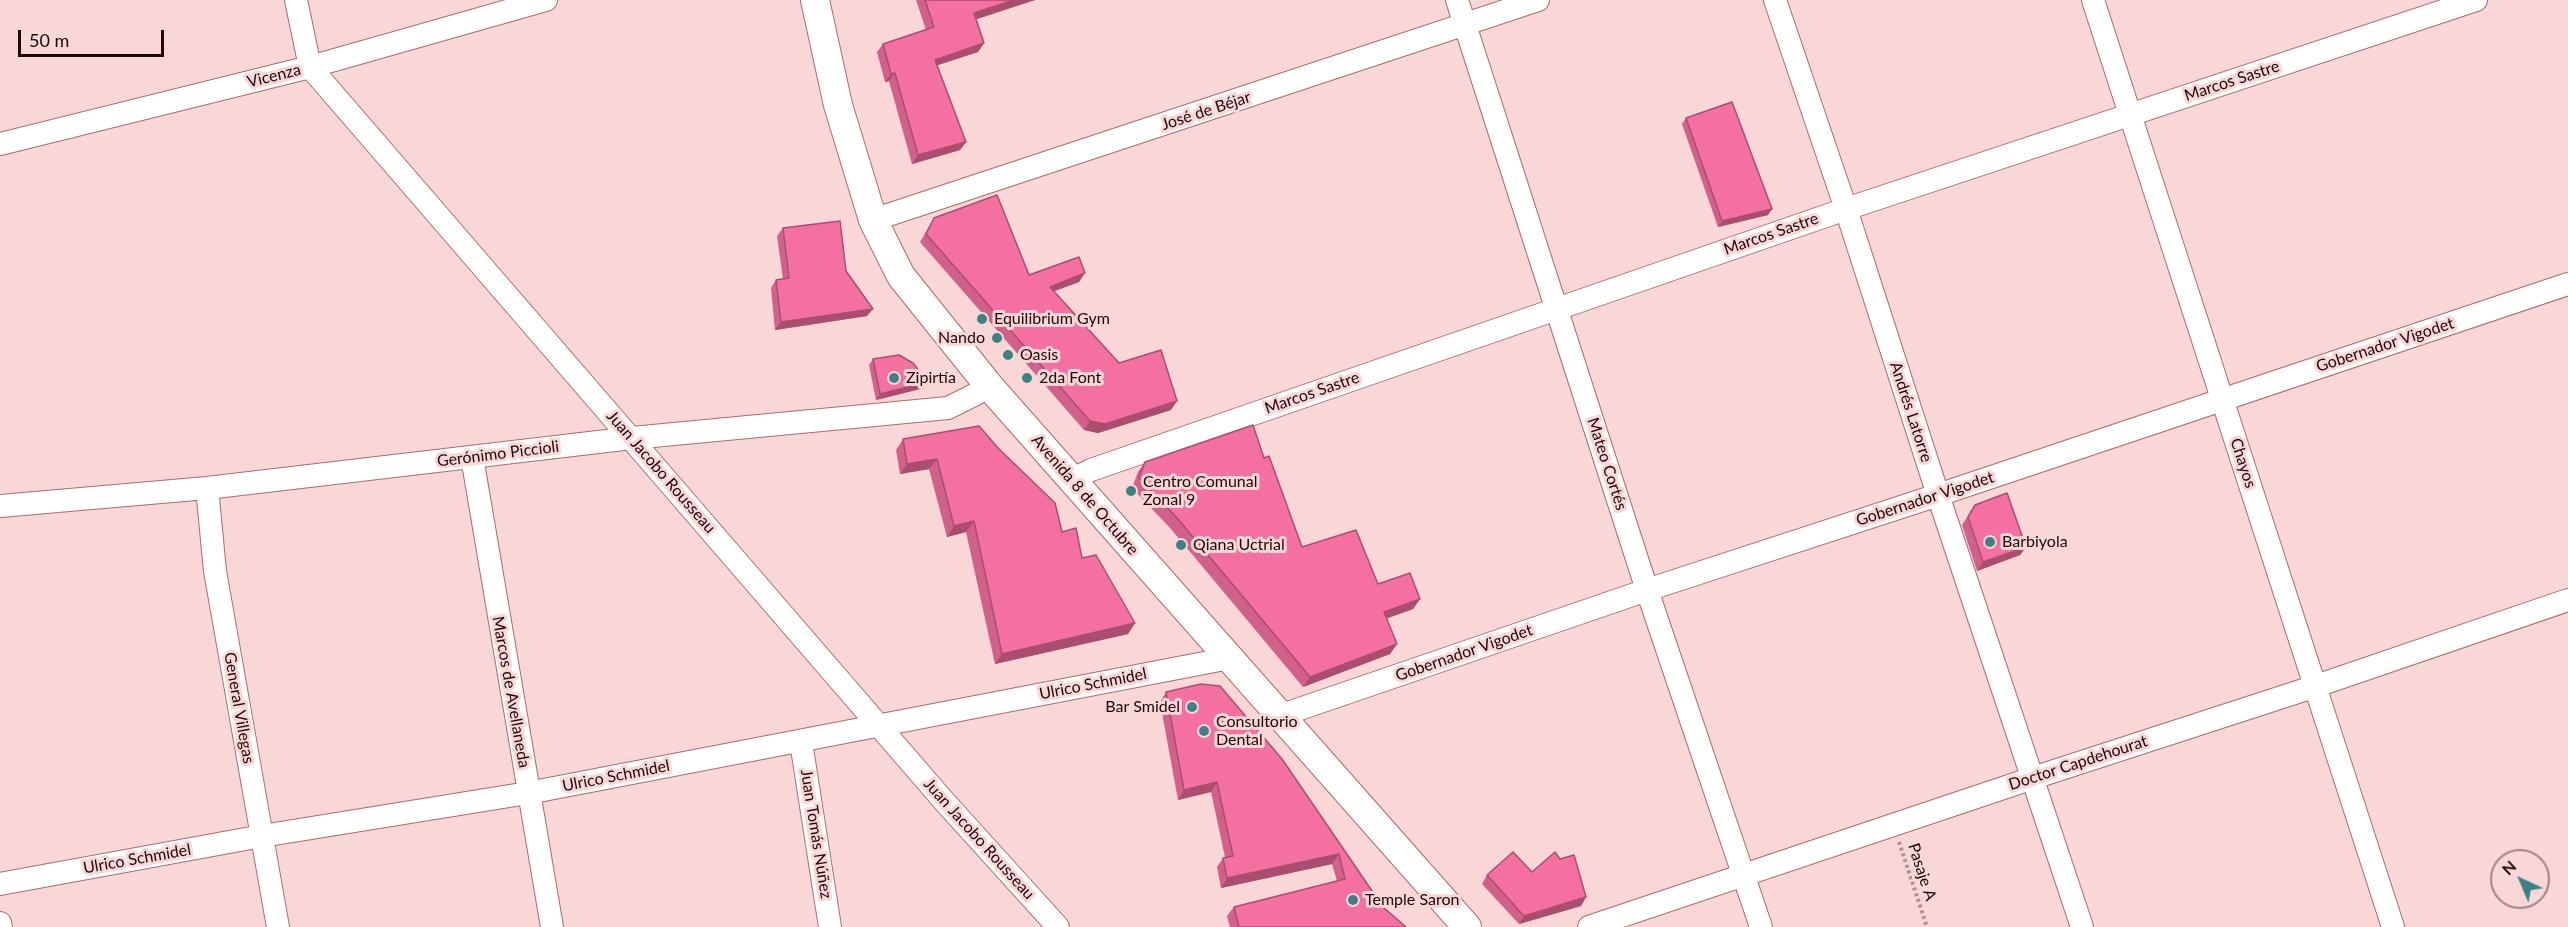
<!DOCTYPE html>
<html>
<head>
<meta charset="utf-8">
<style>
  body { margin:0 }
  #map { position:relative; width:2568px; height:927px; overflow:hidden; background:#f8d7d6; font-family:Lato,sans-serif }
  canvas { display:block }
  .north { position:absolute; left:2490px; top:849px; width:60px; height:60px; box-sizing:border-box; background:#f8d7d6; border:2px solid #a28384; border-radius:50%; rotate:316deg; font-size:16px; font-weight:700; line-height:24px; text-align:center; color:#200608 }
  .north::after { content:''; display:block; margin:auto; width:21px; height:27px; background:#3a8285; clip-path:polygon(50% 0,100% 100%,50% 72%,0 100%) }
  .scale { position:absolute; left:18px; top:30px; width:146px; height:27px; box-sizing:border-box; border:3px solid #200608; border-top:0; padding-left:8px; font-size:18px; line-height:21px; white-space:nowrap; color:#200608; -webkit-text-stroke:4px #f8d7d6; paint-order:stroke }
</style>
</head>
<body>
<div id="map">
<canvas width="2568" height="927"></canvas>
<div class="north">N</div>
<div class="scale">50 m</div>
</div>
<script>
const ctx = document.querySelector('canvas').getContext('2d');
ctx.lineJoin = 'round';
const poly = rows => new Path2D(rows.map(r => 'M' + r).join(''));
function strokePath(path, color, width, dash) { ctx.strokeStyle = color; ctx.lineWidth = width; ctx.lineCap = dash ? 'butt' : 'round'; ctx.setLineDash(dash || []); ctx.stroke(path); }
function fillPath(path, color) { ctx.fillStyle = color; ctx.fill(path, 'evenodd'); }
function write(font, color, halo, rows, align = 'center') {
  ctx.font = font + ' Lato,sans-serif'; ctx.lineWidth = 6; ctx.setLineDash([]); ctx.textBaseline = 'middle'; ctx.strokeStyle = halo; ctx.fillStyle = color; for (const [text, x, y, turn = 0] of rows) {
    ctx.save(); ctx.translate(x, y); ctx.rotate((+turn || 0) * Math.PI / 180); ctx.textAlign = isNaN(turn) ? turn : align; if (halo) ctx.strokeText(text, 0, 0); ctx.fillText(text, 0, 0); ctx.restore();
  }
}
const minor = poly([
  [296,0,310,67,943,800,1058,927],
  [1457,0,1647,590,1761,927],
  [1775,0,1846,209,1938,495,2082,927],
  [2093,0,2393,927],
  [0,144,310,67,546,0],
  [873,220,1538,0],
  [472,457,552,927],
  [1071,480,1091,470,1846,209,2476,0],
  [207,488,215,571,278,927],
  [0,506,207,488,632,438,948,408,990,387],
  [1282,715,1647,590,1938,495,2568,284],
  [801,742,830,927],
  [0,884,262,836,528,793,1230,658],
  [0,923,1,927],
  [1589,927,2033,778,2316,686,2568,600]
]);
const major = poly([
  [815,0,838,105,873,220,901,276,990,387,1467,927]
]);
strokePath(minor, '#b0696a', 24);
strokePath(major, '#b0696a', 30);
strokePath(poly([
  [1899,842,1927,927]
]), '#b19292', 4, [3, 3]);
strokePath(minor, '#fff', 22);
strokePath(major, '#fff', 28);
fillPath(poly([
  [916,0,1035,0,976,19,984,43,978,52,937,65,966,142,960,150,912,164,889,81,885,82,877,52,883,44,926,30],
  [1686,118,1768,215,1718,227,1682,124],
  [934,218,1029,275,1079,282,1054,291,1119,363,1171,410,1098,433,1084,430,920,242],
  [783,228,846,271,867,316,775,330,771,288,776,280,783,279,777,236],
  [873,359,924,388,876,400,869,365],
  [903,439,1062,532,1135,623,1128,634,995,664,966,532,947,537,929,469,900,474,896,450],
  [1264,458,1302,547,1378,584,1420,599,1413,609,1387,618,1397,644,1390,654,1303,687,1171,529,1132,488,1138,472,1145,462],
  [1975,505,2026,547,2020,555,1977,571,1962,525],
  [1201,684,1383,907,1406,927,1230,927,1227,916,1234,907,1337,881,1332,864,1221,888,1217,867,1223,858,1225,857,1211,792,1178,800,1160,702,1166,692],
  [1532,872,1586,897,1581,906,1519,924,1482,884,1487,875]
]), '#d1608a');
fillPath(poly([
  [1014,0,1035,0,968,22,974,13],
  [984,43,978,52,929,68,935,60],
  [895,73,889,81,885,82,891,74],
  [966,142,960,150,912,164,918,155],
  [1772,209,1768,215,1718,227,1722,221],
  [1085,273,1079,282,1044,295,1050,287],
  [873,309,867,316,775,330,781,322],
  [928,382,924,388,876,400,880,394],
  [1177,401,1171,410,1098,433,1084,430,1090,421],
  [937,459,929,469,900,474,907,464],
  [974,521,966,532,947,537,954,526],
  [2026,547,2020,555,1977,571,1983,562],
  [1420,599,1413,609,1377,622,1384,612],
  [1135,623,1128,634,995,664,1002,654],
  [1397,644,1390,654,1303,687,1310,677],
  [1217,782,1211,792,1178,800,1184,790],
  [1339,854,1332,864,1221,888,1227,878],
  [1586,897,1581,906,1519,924,1524,916]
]), '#aa4e70');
const building = poly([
  [925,0,1014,0,974,13,984,43,935,60,966,142,918,155,895,73,891,74,883,44,934,27,925,0],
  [1732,102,1772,209,1722,221,1686,118,1732,102],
  [997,195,1029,275,1079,257,1085,273,1050,287,1119,363,1161,350,1177,401,1105,424,1090,421,926,234,934,218,997,195],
  [840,221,846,271,873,309,781,322,776,280,789,278,783,228,840,221],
  [899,355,913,363,928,382,880,394,873,359,899,355],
  [1253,425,1264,458,1269,456,1302,547,1356,530,1378,584,1410,573,1420,599,1384,612,1397,644,1310,677,1178,519,1139,478,1145,462,1253,425],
  [979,426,998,448,1055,503,1062,532,1076,528,1082,558,1096,555,1135,623,1002,654,974,521,954,526,937,459,907,464,903,439,979,426],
  [2007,493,2026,547,1983,562,1968,517,1975,505,2007,493],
  [1201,684,1220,686,1282,759,1383,907,1406,927,1239,927,1234,907,1345,879,1339,854,1227,878,1223,858,1233,856,1217,782,1184,790,1166,692,1201,684],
  [1513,852,1532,872,1555,852,1560,859,1574,855,1586,897,1524,916,1487,875,1513,852]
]);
fillPath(building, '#f370a0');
strokePath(building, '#aa4e70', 1.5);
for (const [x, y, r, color] of [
  [982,319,6,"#3a8285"],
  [997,338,6,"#3a8285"],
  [1008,355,6,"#3a8285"],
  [894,378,6,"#3a8285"],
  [1027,378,6,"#3a8285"],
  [1131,491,6,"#3a8285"],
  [1990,542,6,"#3a8285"],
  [1181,545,6,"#3a8285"],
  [1192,707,6,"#3a8285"],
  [1204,731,6,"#3a8285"],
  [1353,900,6,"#3a8285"]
]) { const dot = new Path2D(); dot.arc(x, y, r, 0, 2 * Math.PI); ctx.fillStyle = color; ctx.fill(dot); strokePath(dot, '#f8d7d6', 2); }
write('16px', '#200608', '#f8d7d6', [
  ["Vicenza",274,76,-14],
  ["Marcos Sastre",2232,81,-18],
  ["José de Béjar",1206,111,-18],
  ["Marcos Sastre",1771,234,-19],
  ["Gobernador Vigodet",2385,345,-18],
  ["Marcos Sastre",1312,393,-19],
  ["Andrés Latorre",1911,412,72],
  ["Gerónimo Piccioli",498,454,-7],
  ["Chayos",2243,463,72],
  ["Mateo Cortés",1607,464,72],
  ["Juan Jacobo Rousseau",661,472,49],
  ["Avenida 8 de Octubre",1085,495,49],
  ["Gobernador Vigodet",1925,499,-18],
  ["Gobernador Vigodet",1464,653,-19],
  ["Ulrico Schmidel",1093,684,-11],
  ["Marcos de Avellaneda",511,692,80],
  ["General Villegas",239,708,80],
  ["Doctor Capdehourat",2078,763,-18],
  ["Ulrico Schmidel",616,776,-11],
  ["Juan Tomás Núñez",816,834,81],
  ["Juan Jacobo Rousseau",979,839,48],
  ["Ulrico Schmidel",137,859,-10],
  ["Pasaje A",1922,872,72]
]);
write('16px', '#200608', '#f8d7d6', [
  ["Equilibrium Gym",994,319],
  ["Nando",985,338,"right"],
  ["Oasis",1020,355],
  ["Zipirtía",906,378],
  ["2da Font",1039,378],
  ["Centro Comunal",1143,482],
  ["Zonal 9",1143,500],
  ["Barbiyola",2002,542],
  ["Qiana Uctrial",1193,545],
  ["Bar Smidel",1180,707,"right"],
  ["Consultorio",1216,722],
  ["Dental",1216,740],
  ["Temple Saron",1365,900]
], 'left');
</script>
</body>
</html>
